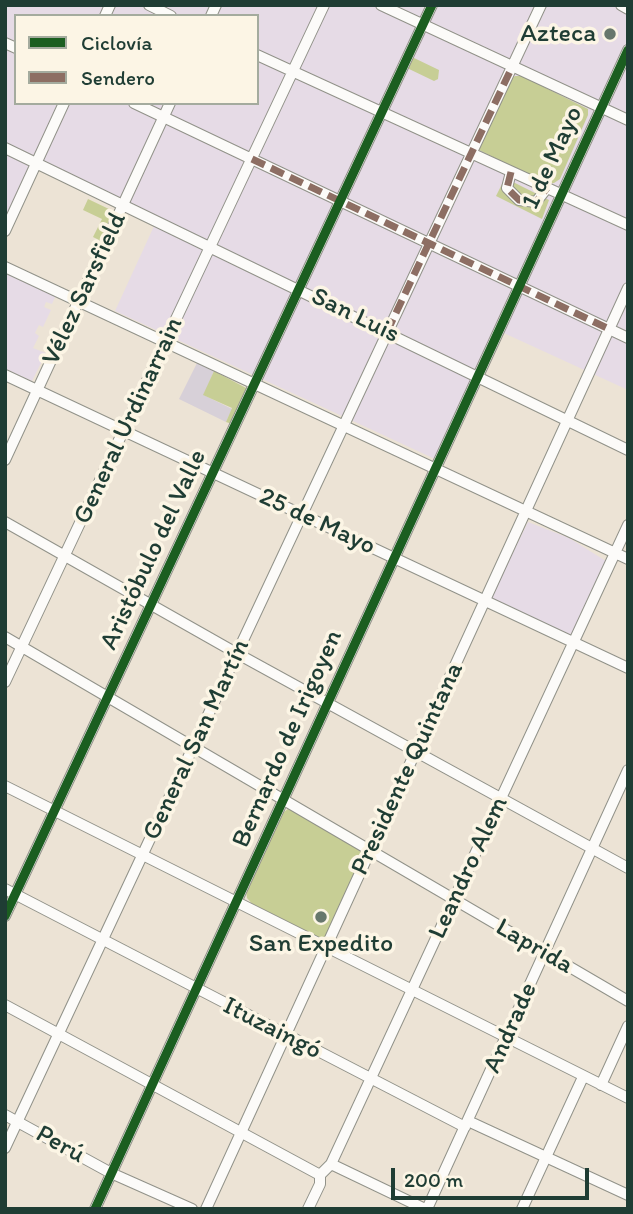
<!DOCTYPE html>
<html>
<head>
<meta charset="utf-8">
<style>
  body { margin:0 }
  #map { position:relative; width:633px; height:1214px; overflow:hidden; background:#ece3d5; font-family:Itim,sans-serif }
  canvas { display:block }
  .frame { position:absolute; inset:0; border:7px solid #1f3d34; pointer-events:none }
  .legend { position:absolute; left:14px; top:14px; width:245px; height:91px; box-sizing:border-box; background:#fcf5e5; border:2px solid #a4ab9e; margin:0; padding:9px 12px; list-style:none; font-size:21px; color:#1f3d34 }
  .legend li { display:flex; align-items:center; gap:14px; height:35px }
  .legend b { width:35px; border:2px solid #a4ab9e }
  .scale { position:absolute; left:391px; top:1168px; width:198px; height:32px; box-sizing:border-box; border:4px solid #1f3d34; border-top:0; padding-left:9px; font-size:21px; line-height:24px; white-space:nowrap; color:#1f3d34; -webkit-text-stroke:5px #fcf5e5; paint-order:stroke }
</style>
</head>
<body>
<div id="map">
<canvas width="633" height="1214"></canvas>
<div class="frame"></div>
<ul class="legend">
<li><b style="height:9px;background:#1b5e20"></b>Ciclovía</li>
<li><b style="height:9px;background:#8d6e63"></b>Sendero</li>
</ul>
<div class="scale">200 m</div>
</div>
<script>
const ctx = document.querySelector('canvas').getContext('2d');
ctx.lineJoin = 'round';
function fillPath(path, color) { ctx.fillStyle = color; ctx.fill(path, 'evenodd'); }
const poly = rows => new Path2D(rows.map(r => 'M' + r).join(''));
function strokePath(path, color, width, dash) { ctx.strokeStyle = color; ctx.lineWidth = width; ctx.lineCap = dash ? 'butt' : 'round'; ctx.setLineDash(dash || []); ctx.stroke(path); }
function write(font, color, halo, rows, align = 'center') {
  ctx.font = font + ' Itim,sans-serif'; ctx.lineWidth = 7; ctx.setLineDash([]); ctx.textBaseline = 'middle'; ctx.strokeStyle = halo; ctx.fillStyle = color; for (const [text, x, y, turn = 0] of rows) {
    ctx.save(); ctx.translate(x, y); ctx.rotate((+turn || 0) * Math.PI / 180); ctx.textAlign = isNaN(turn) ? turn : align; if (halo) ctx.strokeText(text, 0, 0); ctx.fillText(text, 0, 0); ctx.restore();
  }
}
fillPath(poly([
  [5,5,628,5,628,390,495,329,435,459,115,311,155,224,31,166,5,222],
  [16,16,257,16,257,103,16,103],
  [5,271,56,295,52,304,46,302,44,307,51,310,43,327,39,325,35,333,39,336,33,348,46,353,32,381,5,369],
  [528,522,569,538,606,561,571,635,490,599]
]), '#e6dbe6');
fillPath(poly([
  [197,363,214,371,204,395,232,409,226,422,179,399]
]), '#d7d0d8');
fillPath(poly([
  [412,57,439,70,438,79,434,81,407,68],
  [515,76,522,76,588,109,588,115,560,179,554,183,547,184,479,150,510,80],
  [505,178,549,200,542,219,496,196],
  [88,199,111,210,113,215,101,241,93,237,102,219,83,210],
  [214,371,248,389,232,424,226,422,232,408,203,395],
  [288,809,297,810,359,847,363,855,360,869,330,935,323,940,254,906,247,898,246,889,281,814]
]), '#c7ce95');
const minor = poly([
  [149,5,171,16],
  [381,5,628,120],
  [621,5,628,9],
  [105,16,110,5],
  [211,16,216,5],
  [5,43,16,48],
  [257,55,628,225],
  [134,103,628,338],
  [5,148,628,450],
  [511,172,507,188,519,200,536,202,547,188],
  [5,231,64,103],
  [5,267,628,559],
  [5,375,628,668],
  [5,460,170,103],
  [5,522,238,654,628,868],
  [5,637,628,1001],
  [5,682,324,5],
  [5,786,628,1098],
  [5,889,465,1127],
  [5,916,432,5],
  [5,1005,320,1175],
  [601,1085,628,1026],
  [5,1115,111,1173,192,1209],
  [468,1121,628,1195],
  [5,1148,541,5],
  [331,1164,425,1209],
  [95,1209,628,50],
  [206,1209,628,288],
  [308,1209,320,1184,320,1175,331,1164,628,525],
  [427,1209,628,770],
  [522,1209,583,1077]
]);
strokePath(minor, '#919289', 12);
strokePath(minor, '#fcfbf9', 10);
strokePath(poly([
  [252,159,609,329],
  [511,172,507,188,519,200,536,202,547,188],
  [387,332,512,67]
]), '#8d6e63', 7, [14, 7]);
strokePath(poly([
  [5,916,432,5],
  [95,1209,628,50]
]), '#1b5e20', 9);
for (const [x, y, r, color] of [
  [610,34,7,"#67776c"],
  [321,917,7,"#67776c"]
]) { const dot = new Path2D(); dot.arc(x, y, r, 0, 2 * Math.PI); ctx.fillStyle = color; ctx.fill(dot); strokePath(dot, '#fcf5e5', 2.5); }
write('26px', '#1f3d34', '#fcf5e5', [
  ["Azteca",596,34],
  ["San Expedito",321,944,"center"]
], 'right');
write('26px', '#1f3d34', '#fcf5e5', [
  ["1 de Mayo",553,158,-65],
  ["Vélez Sarsfield",85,289,-65],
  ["San Luis",355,316,26],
  ["General Urdinarrain",129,421,-65],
  ["25 de Mayo",317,522,25],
  ["Aristóbulo del Valle",154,550,-65],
  ["Bernardo de Irigoyen",288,739,-66],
  ["General San Martín",197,740,-65],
  ["Presidente Quintana",408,769,-65],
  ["Leandro Alem",469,868,-65],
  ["Laprida",534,947,30],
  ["Andrade",511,1028,-66],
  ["Ituzaingó",272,1029,27],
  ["Perú",60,1145,29]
]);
</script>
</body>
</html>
